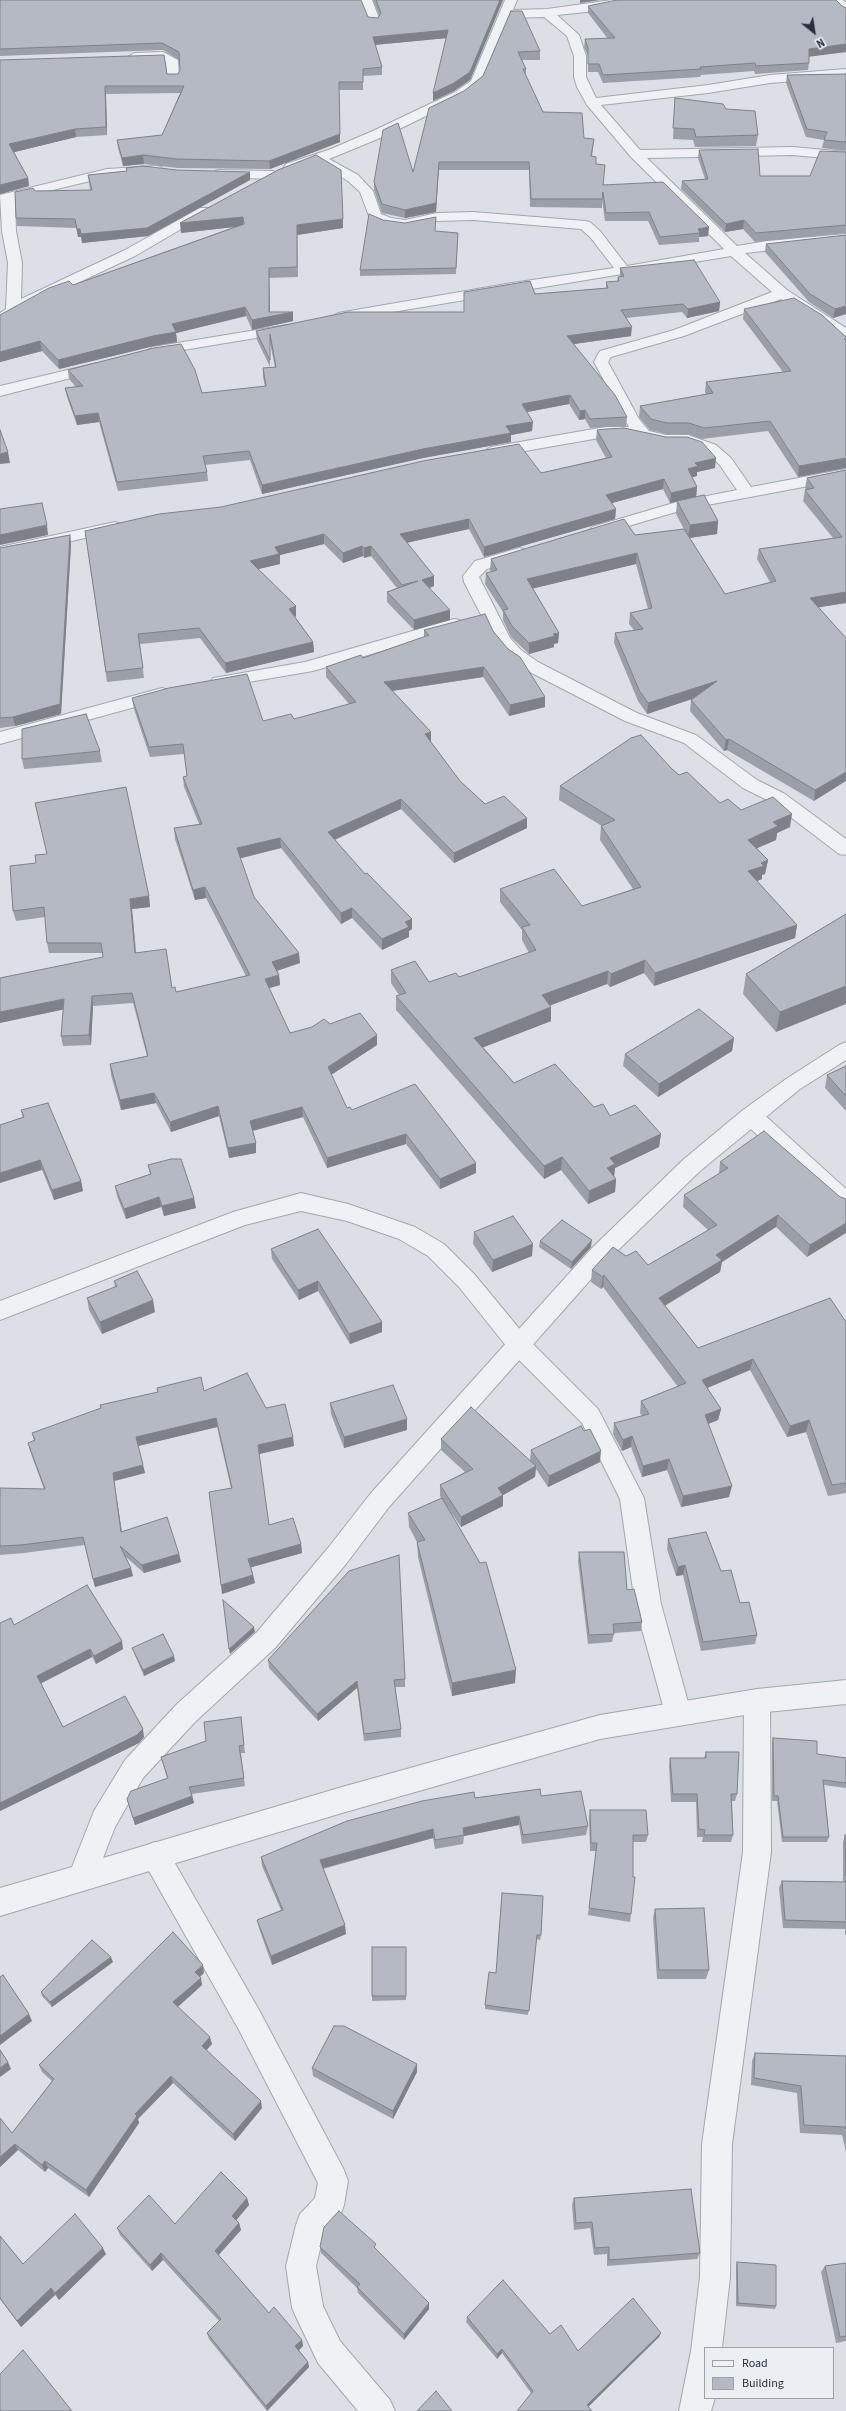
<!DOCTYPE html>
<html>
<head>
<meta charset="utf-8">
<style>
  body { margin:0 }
  #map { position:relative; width:846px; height:2411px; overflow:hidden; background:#dce0e6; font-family:"Source Sans 3",sans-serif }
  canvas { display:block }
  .legend { position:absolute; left:704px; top:2347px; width:130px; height:52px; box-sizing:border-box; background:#ebeff4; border:1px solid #9ca2aa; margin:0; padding:5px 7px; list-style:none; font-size:12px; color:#262e3c }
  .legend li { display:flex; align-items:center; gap:8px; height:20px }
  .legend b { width:20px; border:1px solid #9ca2aa }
  .north { position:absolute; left:794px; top:12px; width:40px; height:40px; -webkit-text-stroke:3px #ebeff4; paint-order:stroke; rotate:150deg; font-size:11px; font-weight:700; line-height:16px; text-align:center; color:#262e3c }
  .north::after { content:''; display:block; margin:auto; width:14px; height:18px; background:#262e3c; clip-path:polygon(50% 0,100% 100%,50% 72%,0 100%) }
</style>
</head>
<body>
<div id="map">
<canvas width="846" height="2411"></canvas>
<ul class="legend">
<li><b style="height:5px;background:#eff1f5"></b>Road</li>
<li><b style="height:11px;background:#b4b9c3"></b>Building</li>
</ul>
<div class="north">N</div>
</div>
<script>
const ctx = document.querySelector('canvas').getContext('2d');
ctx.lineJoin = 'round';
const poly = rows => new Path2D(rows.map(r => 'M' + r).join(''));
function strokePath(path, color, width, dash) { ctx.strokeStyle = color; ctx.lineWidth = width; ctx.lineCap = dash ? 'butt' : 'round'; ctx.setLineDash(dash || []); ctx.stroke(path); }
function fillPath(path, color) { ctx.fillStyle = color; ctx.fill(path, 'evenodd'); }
const minor = poly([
  [360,0,372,0,380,21,378,24,370,24,360,0],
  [505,0,517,0,513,10,547,9,612,0,635,0,633,3,596,11,557,15,579,35,586,56,586,77,596,98,708,85,770,75,846,69,846,77,770,83,708,93,601,105,640,150,793,147,846,152,846,160,793,155,647,158,737,246,767,241,846,234,846,242,745,253,787,290,846,328,846,339,781,299,684,336,611,357,608,362,639,419,649,431,666,435,688,435,716,445,731,458,751,487,846,469,846,479,686,509,598,535,592,533,590,530,592,527,677,502,737,490,719,464,704,451,686,445,659,443,639,437,634,432,627,436,605,437,491,457,483,452,491,447,605,427,629,427,594,362,598,354,600,351,674,330,772,292,731,256,338,321,333,320,331,317,338,313,512,283,614,268,590,237,581,229,473,220,437,221,405,228,388,226,370,219,360,192,348,181,317,163,291,171,284,167,286,164,331,149,375,130,455,92,471,81,505,0],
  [544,17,567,36,574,56,574,77,577,87,587,105,631,157,724,249,627,266,600,231,590,222,585,221,473,212,437,213,405,220,391,218,381,214,373,191,358,175,329,159,385,136,463,98,482,83,510,18,544,17],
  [830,0,843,0,846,3,846,14,842,13,830,0],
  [163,52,178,60,179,78,177,81,169,81,167,78,166,62,161,60,134,61,128,57,134,53,163,52],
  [156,166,161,167,163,170,161,173,107,177,15,199,16,231,22,263,21,299,125,250,200,208,210,208,212,211,135,256,33,304,0,324,0,313,6,309,8,263,2,231,0,195,107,169,156,166],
  [220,170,273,171,280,175,273,179,215,177,213,174,215,171,220,170],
  [287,325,294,329,292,332,153,355,146,351,153,347,287,325],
  [97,363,102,364,104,367,102,370,0,396,0,386,97,363],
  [115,522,121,524,123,527,121,530,0,557,0,547,115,522],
  [519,548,525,549,527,553,525,557,487,569,479,577,510,638,521,650,538,662,637,713,696,735,757,780,785,794,846,839,846,855,839,854,771,802,743,788,684,743,625,721,526,670,509,658,494,640,464,582,463,576,475,561,519,548],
  [454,619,460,620,463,624,460,628,313,671,219,687,213,686,210,682,213,678,219,677,305,662,454,619],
  [162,688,168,690,171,694,168,698,0,744,0,732,162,688],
  [751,1108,759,1110,846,1189,846,1211,838,1208,743,1122,740,1116,743,1110,751,1108],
  [301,1193,348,1204,415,1227,444,1244,475,1275,527,1338,598,1409,644,1498,661,1604,691,1713,687,1722,678,1725,669,1722,665,1713,635,1604,620,1499,582,1423,511,1352,459,1287,428,1256,399,1239,347,1221,301,1211,245,1225,0,1320,0,1301,233,1212,301,1193],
  [757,1689,766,1692,770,1701,771,1852,732,2144,730,2277,722,2348,705,2348,705,2398,715,2398,711,2411,679,2411,691,2351,700,2277,702,2144,743,1852,744,1701,748,1692,757,1689],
  [155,1842,165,1846,259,2010,344,2170,348,2181,344,2205,340,2216,324,2233,316,2266,323,2306,340,2341,390,2400,395,2411,358,2411,318,2363,297,2319,292,2308,286,2266,296,2225,300,2214,315,2198,318,2183,239,2030,145,1864,141,1855,145,1846,155,1842]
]);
const tertiary = poly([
  [846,1042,846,1060,800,1089,700,1171,608,1260,389,1507,346,1564,275,1648,195,1722,143,1778,115,1827,103,1858,342,1787,600,1715,757,1689,846,1680,846,1704,757,1713,600,1739,342,1813,0,1916,0,1888,72,1867,94,1811,125,1760,177,1704,257,1632,328,1548,371,1493,592,1248,684,1159,743,1110,786,1079,839,1045,846,1042]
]);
strokePath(minor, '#a2a7b0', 2);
strokePath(tertiary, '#a2a7b0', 2);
fillPath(minor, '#eff1f5');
fillPath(tertiary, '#eff1f5');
fillPath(poly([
  [0,0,378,18,379,15,373,0,503,0,470,80,454,91,433,101,446,38,375,45,382,67,382,75,363,76,363,90,339,90,340,142,270,169,178,168,144,164,123,166,118,148,117,140,162,135,180,93,106,94,107,135,76,137,14,152,28,178,29,186,0,194,0,60,167,74,178,74,180,70,179,60,163,50,0,56],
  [588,6,846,52,809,56,809,63,808,70,755,74,754,71,701,75,700,77,603,83,598,72,588,72,588,56,584,47,585,39,608,39,588,13],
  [511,11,540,51,540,60,522,60,526,69,526,76,543,112,584,138,594,139,592,157,596,157,596,164,604,185,709,227,708,236,699,237,699,242,659,245,648,221,605,221,602,200,602,208,530,207,529,170,439,170,436,212,405,218,382,213,374,190,374,182,413,172,464,91,483,76],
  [846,74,846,151,822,148,824,140,806,137,786,83,787,75],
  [675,98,726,109,758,135,756,146,695,147,693,140,673,139],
  [699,150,760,176,810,176,846,152,846,233,755,242,743,229,725,232,681,189,682,181,705,179,698,158],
  [126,168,250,180,148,236,82,243,81,237,78,237,76,228,17,226,16,218,35,191,90,190,89,183,88,175,126,172],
  [278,170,343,228,297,235,298,277,269,278,270,312,293,312,293,321,252,330,246,316,176,333,177,342,154,346,59,369,42,351,0,362,0,315,73,285,234,227,181,233],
  [383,220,435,231,458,233,456,274,360,276,360,270],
  [846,235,846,314,833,318,809,302,765,252,766,244],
  [620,268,720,302,719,311,687,318,682,312,626,318,631,336,574,344,627,417,626,426,590,428,585,419,579,420,569,404,527,412,532,431,511,435,511,442,423,458,262,494,250,460,205,465,207,472,208,481,118,491,99,422,77,425,67,397,65,388,76,387,69,379,68,370,202,393,265,387,263,377,263,368,270,367,257,340,256,331,464,312,464,292,535,294,606,288,606,282,617,282,618,277,620,277],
  [270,343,275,367,270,367],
  [744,309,846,337,798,477,768,431,702,439,688,434,666,434,650,430,639,417,640,406,706,394,705,392,706,382,783,372,743,319],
  [597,430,715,468,697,472,697,476,692,477,697,487,696,497,670,503,663,489,612,503,616,509,615,519,484,557,469,529,407,543,434,586,430,588,450,620,414,630,387,602,387,592,397,588,371,556,364,558,363,556,343,563,324,544,280,555,280,564,258,569,296,606,296,616,295,617,313,642,314,652,226,673,200,638,140,644,144,678,107,682,85,531,541,473,606,458,596,440],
  [846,470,846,603,818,607,846,638,814,801,727,750,724,751,690,711,691,700,692,699,647,714,638,701,614,643,615,633,634,630,629,624,630,613,648,609,636,564,533,588,559,633,558,643,554,644,554,647,529,654,511,637,503,620,503,612,485,584,486,573,492,572,490,570,491,559,635,535,684,529,676,514,677,501,718,521,717,534,690,538,725,594,770,582,757,559,759,549,833,538,803,501,805,490,806,490,805,488,807,478],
  [70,535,71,545,61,714,15,726,0,728,0,548],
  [424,630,493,631,545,707,509,716,483,677,393,691,431,732,431,742,460,781,485,804,527,828,454,863,401,809,335,840,365,874,412,919,412,929,409,931,409,937,382,950,352,918,341,924,281,848,240,858,254,897,300,963,277,971,279,975,280,985,269,988,290,1033,330,1024,377,1035,377,1045,331,1075,347,1108,476,1163,476,1173,440,1189,406,1144,327,1168,303,1117,253,1131,256,1143,256,1153,229,1158,219,1116,171,1132,156,1103,121,1110,111,1075,110,1064,147,1056,133,1003,93,1006,91,1045,63,1046,61,1036,103,957,102,953,49,953,47,943,45,917,16,921,13,911,36,863,47,854,35,803,149,896,150,907,132,909,136,953,176,992,246,976,206,898,195,900,175,839,174,828,199,824,184,787,183,777,187,776,184,754,150,757,134,709,132,698,263,721,294,719,349,704,326,677,326,667,363,658,424,637],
  [100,751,102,762,24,769,22,759],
  [671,768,679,775,720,803,790,827,777,833,776,840,757,848,768,860,765,874,762,875,762,879,757,881,797,925,795,938,654,986,644,973,610,987,607,984,550,1005,551,1021,483,1047,514,1083,594,1107,610,1116,661,1134,659,1147,615,1168,614,1176,616,1179,615,1192,588,1204,561,1170,544,1179,396,1010,396,996,399,995,391,983,391,970,429,982,459,977,529,953,522,940,522,930,500,902,500,889,582,906,633,889,600,840,601,826,602,826,559,800,560,786],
  [846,914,776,1032,743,994,746,974],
  [734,1038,732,1051,658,1097,623,1066,625,1054],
  [846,1066,846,1111,825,1088,827,1075],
  [21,1110,81,1181,83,1191,54,1200,42,1170,23,1118],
  [720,1162,840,1197,807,1257,776,1227,722,1262,720,1272,665,1306,698,1348,846,1322,846,1493,828,1496,806,1432,787,1437,750,1370,707,1388,721,1409,718,1420,708,1424,729,1497,681,1507,667,1470,642,1477,631,1447,622,1451,613,1434,614,1423,642,1416,640,1413,641,1401,678,1387,603,1287,601,1289,591,1282,592,1270,626,1256,648,1265,708,1230,683,1207,684,1195,719,1174],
  [148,1165,196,1208,164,1216,161,1207,126,1219,117,1196,115,1186,150,1174],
  [318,1229,382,1332,350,1344,318,1291,299,1300,272,1259,271,1249],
  [474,1232,532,1256,492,1272,473,1244],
  [540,1241,591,1247,571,1269,539,1247],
  [114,1281,155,1312,102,1334,89,1310,87,1298,115,1287],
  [157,1388,204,1391,266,1408,294,1446,259,1454,269,1525,301,1544,302,1553,251,1567,255,1583,222,1594,231,1488,217,1427,138,1446,145,1473,114,1481,122,1532,179,1554,181,1562,144,1573,126,1557,133,1576,95,1587,85,1545,24,1553,0,1555,0,1488,44,1489,30,1451,28,1443,34,1441,32,1433,158,1392],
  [330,1403,407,1430,344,1448,331,1414],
  [441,1439,530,1461,531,1450,600,1462,548,1487,536,1469,535,1477,503,1495,503,1506,461,1527,448,1508,515,1683,452,1696,418,1557,417,1542,409,1527,408,1513,441,1498,440,1496,440,1485,465,1472,441,1450],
  [668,1539,721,1571,740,1603,757,1635,755,1644,701,1651,683,1575,676,1576,667,1549],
  [579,1552,627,1590,642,1622,641,1631,614,1633,612,1642,588,1644,578,1561],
  [0,1623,123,1649,96,1664,92,1657,41,1683,63,1727,144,1737,139,1743,0,1811],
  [132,1648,175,1661,144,1676,134,1653],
  [268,1660,405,1679,405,1687,395,1687,401,1729,401,1737,364,1741,357,1688,318,1721,269,1668],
  [241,1717,245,1753,241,1753,245,1786,192,1794,194,1803,135,1825,127,1799,167,1778,161,1757,206,1741],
  [773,1738,817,1754,846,1758,846,1788,824,1785,829,1837,827,1842,782,1842,777,1801,772,1801,772,1743],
  [706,1752,737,1794,735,1801,732,1801,733,1835,731,1842,702,1842,703,1837,697,1837,696,1802,671,1802,669,1766,670,1758,704,1758],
  [541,1796,588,1826,586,1835,522,1844,519,1825,464,1836,463,1844,435,1849,433,1838,323,1869,346,1934,272,1965,259,1928,257,1920,281,1910,262,1866,261,1857,475,1798],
  [590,1810,648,1835,646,1842,633,1842,631,1914,630,1922,588,1915,596,1851,590,1851,589,1817],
  [845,1835,846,1835,846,1935,845,1935,845,1929,783,1928,779,1888,782,1881,843,1882,843,1842],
  [502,1893,541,1935,540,1940,536,1939,528,2015,485,2009,485,2005,496,1973],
  [655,1909,709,1970,706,1979,657,1979,653,1918],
  [406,1947,406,2000,372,2001,372,1996],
  [113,1962,52,2007,42,1996,41,1992],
  [204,1973,200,1977,202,1985,178,2007,212,2044,206,2050,262,2108,235,2141,173,2083,138,2119,139,2123,89,2197,48,2168,45,2172,18,2150,0,2167,0,2118,12,2133,52,2081,42,2072,39,2065],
  [755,2053,846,2056,846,2152,842,2135,800,2133,797,2093,751,2085,752,2061],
  [312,2068,417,2072,393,2119,313,2076],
  [247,2198,249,2205,236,2220,239,2223,241,2230,218,2255,269,2313,302,2340,303,2346,299,2350,308,2362,309,2367,267,2411,209,2339,207,2333,219,2321,163,2260,152,2271,120,2235,117,2228,175,2224],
  [574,2198,700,2253,697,2259,607,2266,607,2254,594,2255,590,2228,574,2230,572,2205],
  [0,2236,23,2264,106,2254,59,2300,55,2295,21,2327,0,2299],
  [320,2247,376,2250,429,2309,404,2340,358,2293,357,2288,321,2253],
  [737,2262,776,2306,775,2309,736,2306,736,2265],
  [846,2263,846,2341,836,2343,821,2272,825,2266],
  [467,2317,550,2334,578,2351,661,2333,659,2337,589,2406,531,2393,502,2353,497,2359,466,2322]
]), '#9b9fa8');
fillPath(poly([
  [500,0,503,0,470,80,454,91,433,101,433,93],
  [580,0,601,0,580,3],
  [448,30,448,38,373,45,373,37],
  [846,44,846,52,807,57,809,49],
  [105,86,106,94,107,135,106,127],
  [75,129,76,137,11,153,9,144],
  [340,134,340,142,270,169,269,161],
  [143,155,144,164,123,166,122,158],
  [439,162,436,212,405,218,405,210],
  [250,172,250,180,148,236,82,243,81,234],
  [28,178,29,186,0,194,0,185],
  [243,217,243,226,181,233,180,223],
  [343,219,343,228,297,235,298,277,297,225],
  [744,220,743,229,725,232,726,224],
  [709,227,708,236,699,237,700,233,698,229],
  [77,229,80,229,81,237,78,237],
  [269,268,270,316,293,312,293,321,252,330,252,320],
  [720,302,719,311,687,318,688,309],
  [846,306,846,314,833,318,835,309],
  [245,307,246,316,176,333,177,342,154,346,59,369,58,360,172,324],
  [632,327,631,336,567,345,567,336],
  [40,341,42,351,0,362,0,352],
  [570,395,569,404,522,413,522,404],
  [585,410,585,419,579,420,580,411],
  [98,413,99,422,77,425,75,416],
  [533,422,532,431,511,435,511,442,423,458,262,494,262,485,506,426],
  [8,452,10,463,0,464,0,454],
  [716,458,715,468,697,472,697,476,686,479,688,469,695,463],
  [846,458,846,468,798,477,799,466],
  [664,479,663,489,605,505,606,495],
  [697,487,696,497,670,503,671,493],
  [616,509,615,519,484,557,484,547],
  [469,519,469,529,400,544,400,534],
  [718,521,717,534,688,538,690,525],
  [47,525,48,535,0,545,0,535],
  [324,534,324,544,280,555,280,564,250,571,250,561,275,547],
  [70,535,71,545,61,714,15,726,13,717],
  [362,546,363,556,343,563,343,553],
  [371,546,371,556,364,558,364,548],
  [637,553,636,564,527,590,527,579],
  [434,576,434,586,422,590,422,580],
  [846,592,846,603,809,609,810,598],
  [296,606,296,616,290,619,289,609],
  [450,610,450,620,414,630,414,620],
  [559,633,558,643,554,644,554,647,529,654,529,643,553,634],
  [313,642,314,652,226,673,225,663],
  [484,667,483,677,384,692,384,682],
  [717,681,716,691,647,714,648,703],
  [545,697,545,707,509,716,510,705],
  [431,732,431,742,425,745,425,734],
  [729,739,727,750,724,751,726,740],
  [846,772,846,781,814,801,815,790],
  [401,799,401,809,329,842,328,832],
  [792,814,790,827,777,833,776,840,746,853,748,840,773,822],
  [527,818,527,828,454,863,454,853],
  [280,838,281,848,238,859,237,848],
  [768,860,765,874,762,875,762,879,746,885,748,871,761,863],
  [205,887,206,898,195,900,193,890],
  [149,896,150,907,132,909,137,963,130,899],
  [352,908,352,918,341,924,341,913],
  [412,919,412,929,409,931,409,937,382,950,382,939,405,922],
  [797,925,795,938,654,986,655,973],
  [299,953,300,963,273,972,272,962],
  [645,960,644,973,610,987,611,974],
  [608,971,607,984,541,1009,542,995],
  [279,975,280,985,266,989,265,979],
  [846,977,846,1004,776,1032,780,1012],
  [92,996,93,1006,91,1045,89,1035],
  [64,999,66,1009,0,1023,0,1012],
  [551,1007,551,1021,474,1051,474,1038],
  [377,1035,377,1045,328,1077,328,1067],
  [734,1038,732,1051,658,1097,659,1084],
  [154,1093,156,1103,121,1110,120,1100],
  [218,1106,219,1116,171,1132,170,1122],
  [302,1107,303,1117,251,1131,250,1121],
  [406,1134,406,1144,327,1168,327,1158],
  [661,1134,659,1147,615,1168,614,1177,607,1168,610,1158],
  [256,1143,256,1153,229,1158,228,1148],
  [562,1157,561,1170,544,1179,544,1166],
  [40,1160,42,1170,0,1183,0,1173],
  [476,1163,476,1173,440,1189,440,1179],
  [616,1179,615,1192,588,1204,589,1191],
  [81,1181,83,1191,54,1200,52,1190],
  [159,1197,161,1207,126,1219,124,1209],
  [194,1198,196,1208,164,1216,162,1206],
  [778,1215,776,1227,722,1262,720,1272,657,1310,659,1298,716,1255],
  [846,1223,846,1233,807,1257,810,1245],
  [592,1240,591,1247,571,1269,572,1262],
  [533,1244,532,1256,492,1272,493,1260],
  [604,1275,603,1287,601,1289,603,1277],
  [318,1281,318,1291,299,1300,298,1290],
  [153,1300,155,1312,102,1334,100,1322],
  [382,1322,382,1332,350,1344,349,1334],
  [753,1359,750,1370,700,1391,702,1380],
  [721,1409,718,1420,703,1426,705,1415],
  [216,1418,217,1427,138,1446,136,1437],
  [407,1419,407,1430,344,1448,344,1437],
  [809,1420,806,1432,787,1437,790,1426],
  [632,1436,631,1447,622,1451,623,1440],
  [293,1437,294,1446,259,1454,258,1445],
  [601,1451,600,1462,548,1487,549,1476],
  [669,1459,667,1470,642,1477,643,1466],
  [143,1465,145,1473,114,1481,123,1540,121,1532,113,1473],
  [536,1466,535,1477,498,1498,503,1495,503,1506,461,1527,461,1517,498,1488],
  [732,1486,729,1497,681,1507,683,1496],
  [301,1544,302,1553,249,1568,248,1559],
  [179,1554,181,1562,144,1573,142,1565],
  [685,1565,683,1575,676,1576,678,1567],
  [131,1568,133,1576,95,1587,93,1579],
  [253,1575,255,1583,222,1594,221,1585],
  [254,1627,255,1632,230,1654,229,1649],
  [122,1641,123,1649,96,1664,94,1656],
  [90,1649,92,1657,40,1684,37,1676],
  [174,1656,175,1661,144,1676,143,1670],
  [516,1670,515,1683,452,1696,452,1683],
  [357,1681,357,1688,318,1721,317,1714],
  [143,1729,144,1737,139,1743,0,1811,0,1803],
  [192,1796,194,1803,135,1825,133,1818],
  [519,1816,519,1825,464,1836,463,1828],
  [433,1829,433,1838,320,1869,320,1860],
  [345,1925,346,1934,272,1965,271,1956],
  [111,1957,113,1962,52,2007,50,2002],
  [203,1965,204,1973,197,1979,195,1972],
  [201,1978,202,1985,175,2009,173,2002],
  [29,2014,32,2021,0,2045,0,2036],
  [210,2037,212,2044,204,2053,202,2046],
  [8,2062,11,2069,0,2077,0,2068],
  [417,2064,417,2072,393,2119,393,2111],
  [171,2076,173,2083,138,2119,139,2123,89,2197,86,2190,135,2114],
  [261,2101,262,2108,235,2141,233,2134],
  [15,2144,18,2150,0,2167,0,2157],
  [45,2161,48,2168,45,2172,42,2165],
  [247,2198,249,2205,234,2223,232,2216],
  [239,2223,241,2230,217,2257,215,2251],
  [103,2248,106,2254,59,2300,55,2293],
  [161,2253,163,2260,152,2271,150,2265],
  [51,2288,55,2295,21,2327,17,2321],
  [429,2303,429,2309,404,2340,404,2334],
  [661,2333,659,2337,586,2409,587,2405],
  [302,2340,303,2346,297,2352,295,2346],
  [502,2349,502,2353,497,2359,497,2354],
  [308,2362,309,2367,267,2411,266,2406]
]), '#7e8288');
const building = poly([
  [0,0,361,0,368,17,378,18,381,13,376,0,500,0,470,72,454,83,433,93,448,30,373,37,382,67,363,69,363,82,339,82,340,134,269,161,177,159,143,155,122,158,117,140,162,135,184,86,105,86,106,127,75,129,9,144,28,178,0,185,0,60,164,55,167,74,178,74,180,70,179,52,162,43,0,49,0,0],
  [617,0,836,0,842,6,846,8,846,44,809,49,809,63,756,66,755,63,700,67,701,69,603,75,599,64,588,64,588,48,585,39,615,38,588,6,617,0],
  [511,11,522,11,540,51,518,52,526,69,523,69,543,112,582,113,584,138,594,139,591,156,596,157,596,164,605,165,603,185,663,182,709,227,698,229,700,233,660,237,649,212,606,213,603,192,602,199,531,199,529,162,439,162,436,203,405,210,382,204,374,182,383,130,398,123,413,172,429,108,464,91,483,76,511,11],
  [846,74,846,142,824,140,827,132,807,129,787,75,846,74],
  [675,98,723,104,726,109,755,111,758,135,696,137,694,129,673,128,675,98],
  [758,149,760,176,810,176,820,151,846,152,846,225,756,233,744,220,726,224,682,181,708,179,699,150,758,149],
  [316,155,341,170,343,219,297,225,297,267,269,268,269,312,293,312,252,320,245,307,172,324,176,332,153,336,58,360,40,341,0,352,0,315,49,288,69,281,73,285,244,224,243,217,180,223,278,170,316,155],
  [143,166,177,170,250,172,147,228,81,234,80,229,77,229,75,219,16,218,15,192,33,188,35,191,92,190,88,175,127,171,126,168,143,166],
  [369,214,383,220,405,223,436,217,435,231,458,233,456,268,360,270,369,214],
  [846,235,846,306,835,309,810,294,766,244,846,235],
  [694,260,720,302,688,309,683,304,621,310,632,327,567,336,615,395,627,417,590,419,585,410,580,411,570,395,522,404,533,422,506,426,511,433,423,449,262,485,249,451,203,456,207,472,117,482,98,413,75,416,65,388,83,386,68,370,154,348,181,344,195,370,202,393,266,386,263,368,276,367,270,334,270,360,256,331,348,312,464,312,464,292,530,281,535,294,608,288,606,282,619,281,618,277,624,276,620,268,694,260],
  [794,298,822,315,846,337,846,339,844,339,846,341,846,458,799,466,770,421,704,428,689,423,667,423,651,419,640,406,713,393,706,382,791,371,744,309,794,298],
  [624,428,666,437,687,437,702,442,716,458,695,463,698,466,688,469,697,487,671,493,664,479,606,495,616,509,484,547,469,519,400,534,434,576,422,580,450,610,414,620,387,592,418,581,402,585,371,546,364,548,362,546,343,553,324,534,275,547,279,554,250,561,296,606,289,609,313,642,225,663,199,628,138,634,143,668,106,672,85,531,159,514,221,507,423,461,519,444,541,473,612,457,597,430,606,429,624,428],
  [0,430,8,452,0,454,0,430],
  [846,470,846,592,810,598,846,638,846,772,815,790,729,739,726,740,691,700,717,681,648,703,639,690,615,633,643,629,630,613,652,608,637,553,527,579,559,633,553,634,555,636,529,643,512,626,503,610,508,609,486,573,497,570,491,559,624,519,635,535,684,529,725,594,776,581,759,549,842,537,805,490,814,488,807,478,846,470],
  [704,495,718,521,690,525,677,501,704,495],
  [42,503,47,525,0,535,0,509,42,503],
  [70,535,60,704,13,717,0,718,0,548,70,535],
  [485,614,493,631,508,649,520,657,545,697,510,705,484,667,384,682,431,732,425,734,460,781,485,804,504,796,527,818,454,853,401,799,328,832,365,874,367,873,412,919,405,922,409,927,382,939,352,908,341,913,280,838,237,848,254,897,299,953,272,962,279,975,265,979,290,1033,312,1027,324,1019,330,1024,360,1013,377,1035,328,1067,347,1108,350,1107,352,1110,415,1084,476,1163,440,1179,406,1134,327,1158,302,1107,250,1121,256,1143,228,1148,218,1106,170,1122,154,1093,120,1100,110,1064,148,1056,132,993,92,996,89,1035,61,1036,64,999,0,1012,0,978,103,957,101,943,47,943,44,907,13,911,10,866,36,863,35,855,47,854,35,803,126,787,149,896,130,899,135,953,166,949,172,988,175,987,176,992,250,975,205,887,193,890,174,828,202,824,183,777,187,776,183,744,149,747,132,698,169,688,247,674,263,721,291,714,294,719,356,702,326,667,361,655,363,658,429,635,424,630,485,614],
  [86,714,100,751,22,759,22,729,86,714],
  [641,735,671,768,679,775,687,772,720,803,728,799,741,810,773,797,792,814,773,822,778,826,748,840,768,860,761,863,764,866,748,871,797,925,655,973,645,960,611,974,608,971,542,995,551,1007,474,1038,514,1083,555,1064,594,1107,603,1104,610,1116,635,1105,661,1134,610,1158,615,1164,607,1168,616,1179,589,1191,562,1157,544,1166,396,996,406,993,391,970,415,961,429,982,456,973,459,977,536,950,522,927,530,925,500,889,554,869,582,906,641,887,601,826,615,820,560,786,631,738,641,735],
  [846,914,846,986,780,1012,746,974,846,914],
  [699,1009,734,1038,659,1084,625,1054,699,1009],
  [846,1066,846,1096,827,1075,846,1066],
  [48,1103,81,1181,52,1190,40,1160,0,1173,0,1125,24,1117,21,1110,48,1103],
  [764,1131,840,1197,846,1199,846,1223,810,1245,778,1215,716,1255,722,1260,659,1298,698,1348,830,1298,846,1322,846,1483,832,1485,809,1420,790,1426,753,1359,702,1380,721,1409,705,1415,732,1486,683,1496,669,1459,643,1466,632,1436,623,1440,614,1423,649,1414,641,1401,686,1383,604,1275,603,1277,592,1270,613,1247,626,1256,636,1251,648,1265,717,1225,684,1195,728,1168,720,1162,764,1131],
  [171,1159,181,1159,194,1198,162,1206,159,1197,124,1209,115,1186,151,1174,148,1165,171,1159],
  [513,1216,533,1244,493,1260,474,1232,513,1216],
  [562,1220,592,1240,572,1262,540,1241,562,1220],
  [318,1229,382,1322,349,1334,318,1281,298,1290,271,1249,318,1229],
  [137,1271,153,1300,100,1322,87,1298,117,1286,114,1281,137,1271],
  [247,1373,266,1408,285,1404,293,1437,258,1445,269,1525,293,1518,301,1544,248,1559,253,1575,221,1585,209,1492,232,1488,216,1418,136,1437,143,1465,113,1473,121,1532,167,1517,179,1554,142,1565,120,1546,131,1568,93,1579,83,1537,21,1545,0,1546,0,1488,45,1489,28,1443,35,1440,32,1433,101,1408,100,1405,158,1392,157,1388,201,1377,204,1391,247,1373],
  [393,1385,407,1419,344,1437,330,1403,393,1385],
  [471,1407,536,1466,498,1488,503,1495,461,1517,440,1485,473,1469,441,1439,471,1407],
  [581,1426,584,1431,590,1429,601,1451,549,1476,531,1450,581,1426],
  [442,1498,480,1563,486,1562,516,1670,452,1683,417,1542,425,1540,408,1513,442,1498],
  [706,1532,721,1571,731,1570,740,1603,749,1602,757,1635,703,1642,685,1565,678,1567,668,1539,706,1532],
  [579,1552,624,1552,627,1590,634,1589,642,1622,613,1624,614,1634,589,1635,579,1552],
  [399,1555,405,1679,394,1680,401,1729,364,1734,357,1681,317,1714,268,1660,349,1571,399,1555],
  [87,1585,122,1641,94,1656,90,1649,37,1676,63,1727,125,1696,143,1729,137,1735,0,1803,0,1623,11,1618,14,1625,87,1585],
  [223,1600,254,1627,229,1649,223,1600],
  [163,1634,174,1656,143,1670,132,1648,163,1634],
  [241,1717,244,1745,239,1746,244,1778,189,1787,192,1796,133,1818,127,1799,131,1791,168,1778,161,1757,206,1741,204,1722,241,1717],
  [773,1738,817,1741,817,1754,846,1758,846,1783,823,1780,829,1837,783,1837,778,1796,774,1796,773,1738],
  [706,1752,739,1752,737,1794,731,1794,733,1835,704,1835,705,1830,699,1829,697,1794,673,1794,670,1758,706,1758,706,1752],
  [540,1789,541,1796,581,1791,588,1826,523,1835,519,1816,463,1828,464,1835,435,1840,433,1829,320,1860,345,1925,271,1956,257,1920,283,1910,261,1857,347,1821,422,1801,474,1792,475,1798,540,1789],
  [590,1810,646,1810,648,1835,633,1835,633,1877,635,1877,631,1914,589,1908,597,1843,591,1843,590,1810],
  [845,1835,846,1835,846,1876,845,1835],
  [782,1881,846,1882,846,1922,785,1920,782,1881],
  [502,1893,543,1896,541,1935,537,1935,529,2011,485,2005,489,1972,496,1973,502,1893],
  [704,1908,709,1970,659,1970,655,1909,704,1908],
  [173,1932,203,1965,195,1972,201,1978,173,2002,210,2037,202,2046,261,2101,233,2134,171,2076,135,2114,137,2116,86,2190,45,2161,42,2165,15,2144,0,2157,0,2118,12,2133,54,2079,39,2065,173,1932],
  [92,1940,111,1957,50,2002,41,1992,92,1940],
  [372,1947,406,1947,406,1996,372,1996,372,1947],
  [3,1975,29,2014,0,2036,0,1977,3,1975],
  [334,2026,344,2026,417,2064,393,2111,312,2068,334,2026],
  [0,2050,8,2062,0,2068,0,2050],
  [755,2053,846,2056,846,2129,845,2127,804,2125,801,2086,754,2078,755,2053],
  [221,2172,247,2198,232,2216,239,2223,215,2251,269,2313,274,2307,302,2340,295,2346,308,2362,266,2406,207,2333,221,2319,161,2253,150,2265,117,2228,149,2195,175,2224,221,2172],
  [691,2189,700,2253,609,2260,609,2247,595,2248,592,2222,576,2223,574,2198,691,2189],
  [339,2211,376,2244,374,2247,429,2303,404,2334,357,2287,360,2284,320,2247,324,2227,339,2211],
  [75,2214,103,2248,55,2293,51,2288,17,2321,0,2298,0,2236,23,2264,75,2214],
  [737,2262,776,2265,776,2306,738,2303,737,2262],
  [846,2263,846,2336,840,2337,825,2266,846,2263],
  [503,2280,550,2334,561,2325,578,2351,633,2298,661,2333,587,2405,592,2411,517,2411,533,2391,502,2349,497,2354,467,2317,503,2280],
  [23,2350,72,2411,0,2411,0,2374,23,2350],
  [436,2391,452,2411,417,2411,436,2391]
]);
fillPath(building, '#b4b9c3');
strokePath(building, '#7e8288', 1);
</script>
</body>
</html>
